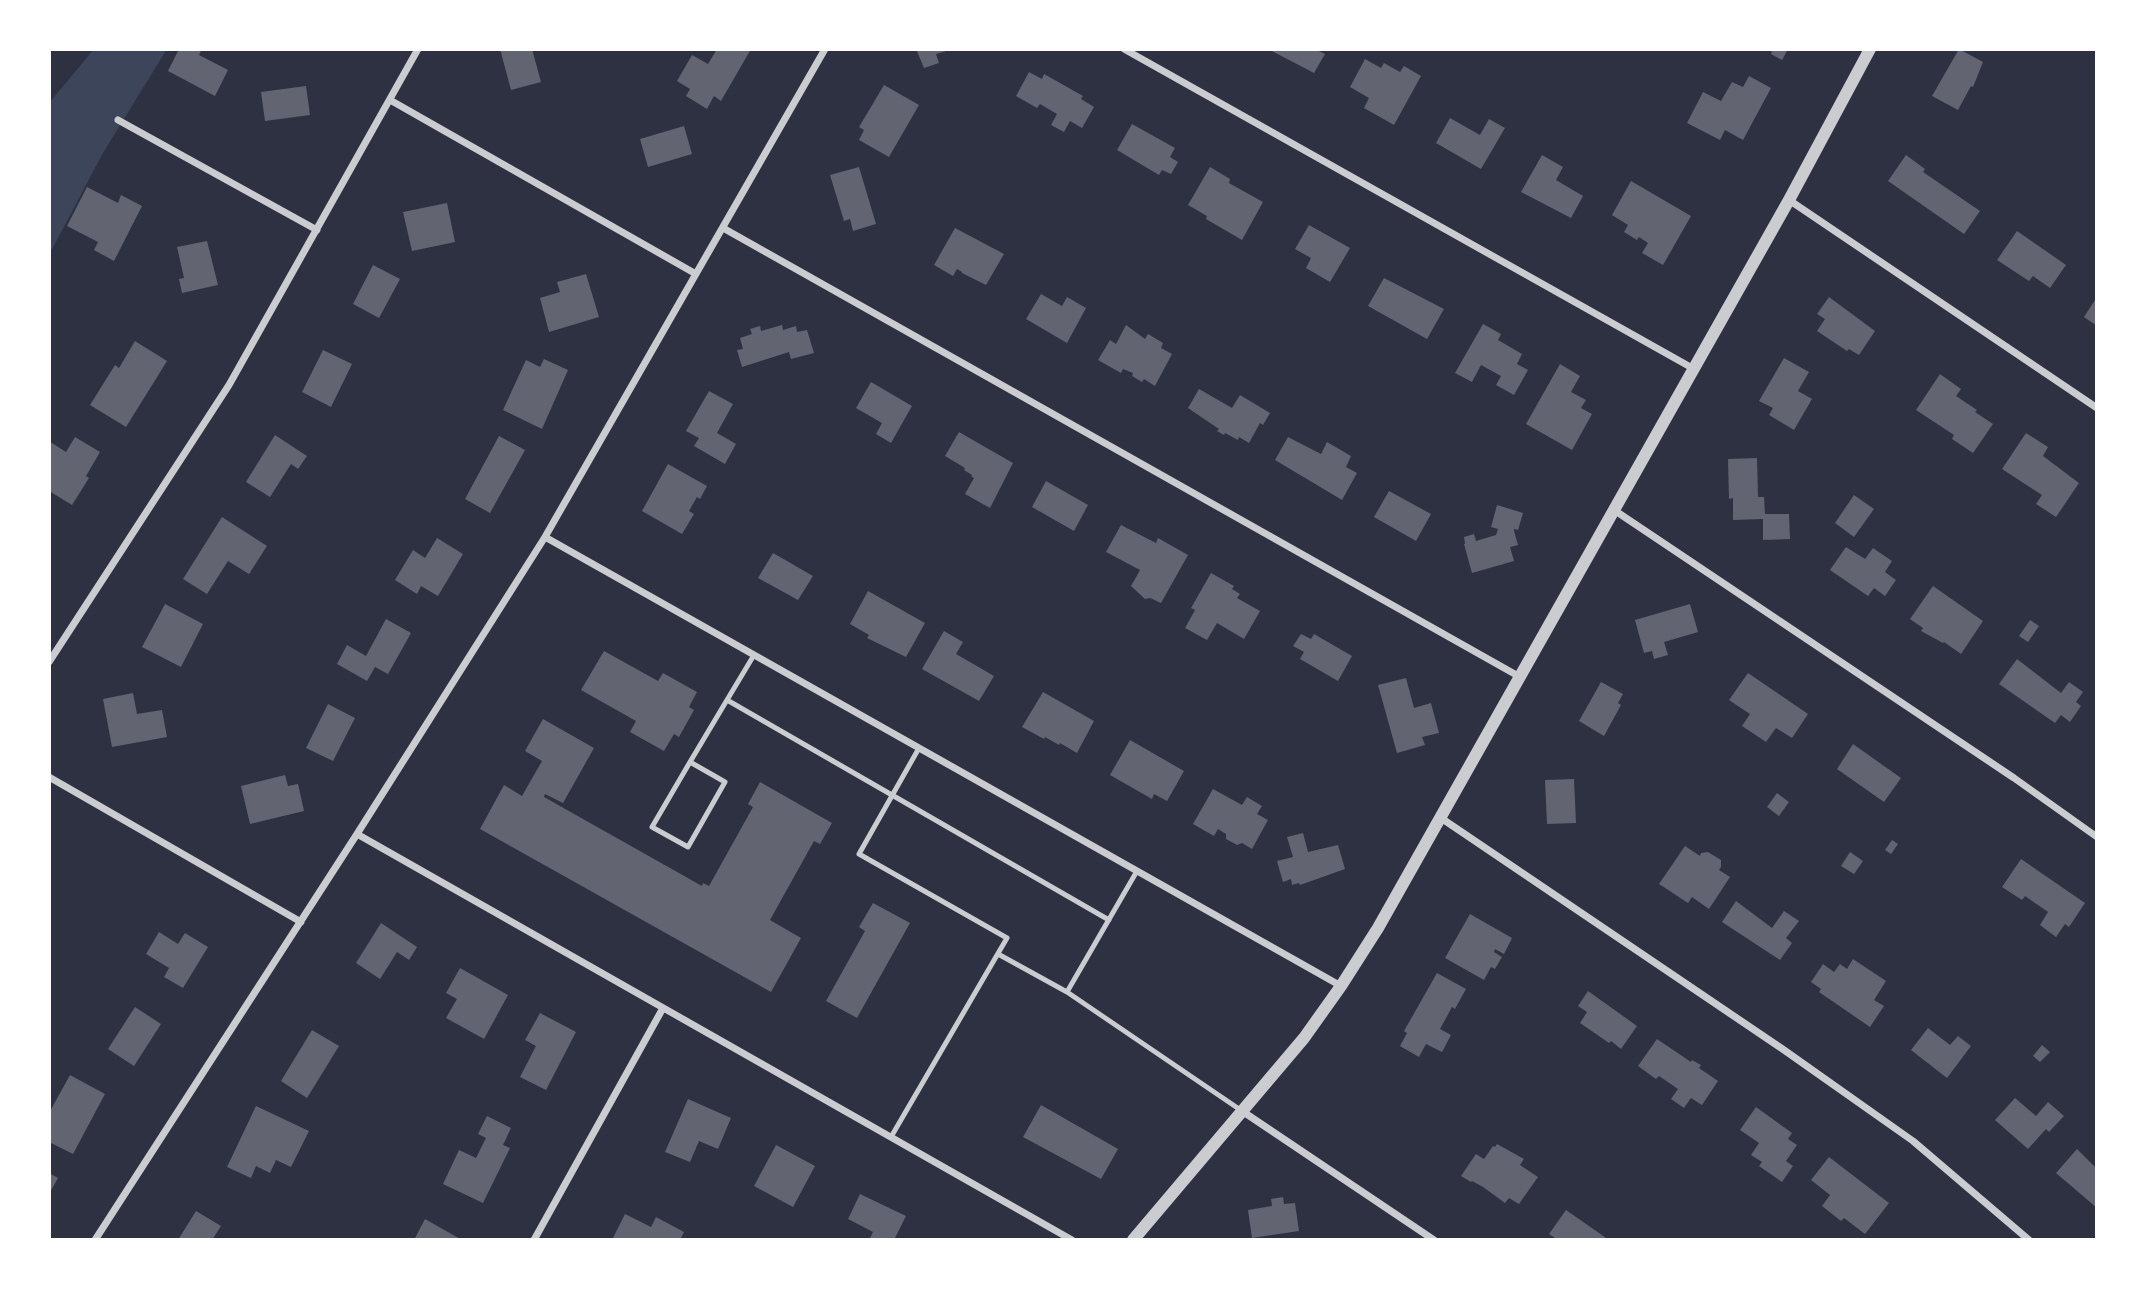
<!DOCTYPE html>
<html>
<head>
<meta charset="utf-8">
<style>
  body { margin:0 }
  #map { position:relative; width:2146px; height:1289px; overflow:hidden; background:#2d3142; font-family:"Varela Round",sans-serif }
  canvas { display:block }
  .frame { position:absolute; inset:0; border:51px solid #fff; pointer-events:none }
</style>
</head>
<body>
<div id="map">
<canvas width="2146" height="1289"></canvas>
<div class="frame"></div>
</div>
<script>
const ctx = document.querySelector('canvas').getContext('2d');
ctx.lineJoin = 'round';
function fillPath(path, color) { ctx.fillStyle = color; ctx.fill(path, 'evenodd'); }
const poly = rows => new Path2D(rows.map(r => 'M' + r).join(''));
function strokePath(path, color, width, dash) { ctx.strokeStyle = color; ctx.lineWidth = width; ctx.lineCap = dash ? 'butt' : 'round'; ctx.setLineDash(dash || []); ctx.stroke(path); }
fillPath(poly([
  [94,49,167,49,103,153,49,255,49,103]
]), '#3c4559');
fillPath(poly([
  [179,49,202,49,199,55,228,70,215,96,168,71],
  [500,49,532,49,541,82,511,90],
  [717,49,751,49,721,101,714,96,707,109,686,96,690,89,677,81,692,55,708,64],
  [916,49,950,49,950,50,936,54,939,63,924,68],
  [1268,49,1315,49,1325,54,1314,73],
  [1767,49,1788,49,1782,60,1771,54,1772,52],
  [1959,49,1983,62,1973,87,1971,86,1958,110,1932,96],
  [1365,59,1381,68,1384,63,1400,72,1404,66,1421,76,1394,125,1364,108,1369,98,1350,87],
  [1029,72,1042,79,1044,74,1083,96,1081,99,1094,107,1082,128,1070,121,1064,132,1051,125,1057,114,1040,104,1037,108,1016,96],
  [1749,76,1771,88,1743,140,1725,130,1720,140,1687,123,1703,92,1721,101,1732,82,1743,87],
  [884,85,919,105,889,157,859,140,864,130,859,127],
  [306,86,310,115,265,121,261,92],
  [1450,118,1480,135,1489,119,1505,128,1481,169,1436,143],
  [1132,124,1175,148,1170,157,1178,162,1171,174,1162,170,1159,175,1117,150],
  [684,126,692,154,648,167,640,139],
  [1542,155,1563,167,1556,180,1583,196,1571,218,1521,192],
  [1906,155,1925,169,1923,172,1980,211,1964,234,1888,181],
  [859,167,876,224,853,231,850,219,844,221,830,175],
  [1210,167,1230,179,1229,183,1263,202,1242,240,1206,219,1207,216,1188,205],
  [1631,181,1691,216,1663,265,1642,253,1648,243,1639,237,1637,240,1624,232,1628,225,1612,215],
  [87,187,118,203,121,195,142,206,114,261,94,250,98,242,67,226],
  [447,203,455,242,412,251,403,212],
  [1309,225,1350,248,1330,282,1306,268,1311,258,1295,249],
  [955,228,1004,254,986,285,962,273,962,272,957,269,953,276,934,265],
  [2017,231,2066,265,2050,288,2033,276,2029,281,1997,260],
  [207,241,218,285,182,293,179,279,184,278,177,247],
  [373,265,400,279,379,318,353,304],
  [586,274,599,317,549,332,540,298,560,292,557,282],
  [1384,278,1444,309,1427,339,1368,306],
  [1041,294,1062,306,1067,297,1086,308,1067,343,1026,319],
  [1829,297,1875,331,1859,355,1849,349,1847,351,1817,331,1825,319,1817,314],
  [2097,297,2097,326,2084,317],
  [1483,324,1501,334,1498,340,1522,354,1517,364,1528,370,1514,395,1496,385,1501,376,1481,365,1472,382,1455,373],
  [782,325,783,330,796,326,797,332,807,330,814,353,791,359,789,352,742,367,737,350,743,349,740,338,752,334,750,329,760,326,761,331],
  [1126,325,1145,339,1148,334,1163,343,1161,348,1172,354,1155,386,1144,379,1142,382,1132,376,1133,373,1123,369,1121,373,1098,360,1110,340,1116,344],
  [135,341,167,361,126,427,90,405,115,365,119,368],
  [323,350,352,364,331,407,302,392],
  [1784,358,1809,372,1798,391,1812,399,1794,430,1769,415,1773,408,1759,401],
  [544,359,568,370,542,429,503,410,526,360,540,367],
  [1560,364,1580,376,1571,392,1586,400,1581,408,1592,414,1572,450,1526,424],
  [1940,374,1961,389,1956,396,1977,410,1975,412,1993,424,1973,453,1952,439,1954,435,1916,410],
  [871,382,912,406,891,443,876,434,882,423,856,408],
  [1199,389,1232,408,1240,395,1270,413,1263,425,1260,423,1249,443,1239,437,1238,440,1225,433,1224,435,1217,431,1219,429,1188,408],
  [709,391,733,404,717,433,736,444,725,464,694,446,699,438,686,431],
  [959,432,1013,463,990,508,965,494,974,478,971,476,972,475,964,470,965,468,945,456],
  [2026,433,2048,447,2043,456,2079,483,2056,517,2036,504,2042,495,2002,469],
  [275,435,307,456,298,469,291,464,270,497,246,482],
  [499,436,525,450,490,513,465,499],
  [75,437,100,452,86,476,89,478,72,505,49,491,49,441,66,452],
  [1288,437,1321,454,1327,442,1351,456,1346,467,1357,473,1342,500,1275,460],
  [1757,458,1758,497,1764,497,1765,514,1789,514,1790,539,1763,540,1763,519,1733,520,1733,498,1729,499,1728,459],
  [668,464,707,486,700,499,697,497,689,511,694,514,682,534,642,511],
  [1046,481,1088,505,1074,531,1032,507],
  [1389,491,1431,514,1416,541,1374,517],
  [1854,495,1874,509,1854,537,1835,523],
  [1497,505,1523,513,1518,530,1514,529,1514,531,1518,545,1510,547,1514,561,1472,573,1464,544,1465,544,1464,537,1474,534,1476,541,1496,535,1498,529,1491,527],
  [222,517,267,546,249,574,228,561,207,594,183,579],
  [1121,525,1156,543,1158,538,1188,555,1161,603,1150,598,1145,599,1131,586,1140,570,1106,552],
  [437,538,463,554,438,596,421,586,417,594,395,580,413,550,425,558],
  [1846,547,1865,559,1873,548,1892,561,1885,572,1896,580,1885,596,1874,588,1868,596,1830,570],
  [773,553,813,576,798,600,758,578],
  [1211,573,1234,586,1232,589,1240,594,1237,598,1260,611,1244,639,1217,623,1207,640,1185,628,1195,610,1191,608],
  [1933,586,1983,621,1961,654,1944,642,1943,643,1921,631,1923,628,1910,619],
  [868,591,925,623,906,657,867,638,869,635,850,624],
  [165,604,203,624,181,667,142,647],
  [1690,604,1698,632,1664,642,1668,655,1654,659,1652,651,1644,653,1635,620],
  [386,619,411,633,388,674,375,667,367,681,337,664,347,645,366,656],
  [2030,620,2039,626,2028,642,2019,636],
  [944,631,963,642,956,654,994,676,979,701,922,669],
  [1301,634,1311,639,1314,634,1352,656,1338,681,1300,659,1304,652,1293,646],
  [604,651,658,681,663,673,697,692,689,707,694,710,679,737,674,734,664,751,630,732,636,721,581,690],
  [2017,659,2061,693,2069,682,2083,692,2076,702,2081,706,2070,722,2061,715,2055,723,1999,684],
  [1748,673,1808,714,1792,738,1776,728,1766,742,1742,726,1750,714,1729,700],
  [1406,678,1414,708,1431,703,1439,733,1422,737,1425,745,1397,753,1378,685],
  [1601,682,1623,694,1618,703,1621,705,1604,736,1579,721],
  [1043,692,1094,721,1077,753,1060,743,1059,745,1045,737,1044,739,1022,727],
  [133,693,137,714,162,710,167,737,112,747,103,699],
  [328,704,355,718,333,761,306,748],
  [543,719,594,748,563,803,545,794,544,797,702,886,703,883,709,886,753,807,748,804,760,782,832,823,820,844,814,841,770,920,801,938,771,992,480,829,504,785,522,796,542,761,525,751],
  [1130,740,1184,771,1167,801,1154,794,1152,799,1110,775],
  [1853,744,1901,778,1884,802,1837,769],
  [285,775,288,786,298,784,304,811,250,824,241,786],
  [1574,779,1576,823,1547,824,1545,780],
  [1213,789,1242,805,1247,797,1262,806,1257,814,1268,820,1252,849,1242,843,1237,845,1226,839,1226,834,1218,829,1214,836,1193,824],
  [1777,793,1789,802,1779,816,1767,807],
  [1303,833,1308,852,1338,845,1345,869,1300,885,1299,883,1292,885,1291,879,1283,882,1277,861,1293,857,1287,837],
  [1892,840,1898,844,1891,854,1885,850],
  [1685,846,1700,856,1701,853,1708,852,1721,860,1721,867,1719,870,1730,877,1709,909,1692,897,1688,903,1659,884],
  [1850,852,1863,861,1854,874,1841,866],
  [2021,859,2085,903,2069,927,2065,924,2056,937,2040,925,2048,912,2025,896,2022,900,2002,887],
  [1736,901,1772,928,1784,911,1799,921,1786,938,1792,943,1780,960,1722,922],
  [873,903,910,923,857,1018,826,1001,865,931,859,927],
  [1470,914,1512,938,1504,954,1495,949,1494,952,1502,957,1495,969,1491,967,1484,980,1445,958],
  [381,923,417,947,409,960,397,952,380,979,356,963],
  [159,932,178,944,185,933,208,947,183,988,164,977,169,968,146,954],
  [1853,959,1886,981,1874,1000,1884,1006,1870,1027,1819,992,1821,989,1811,982,1823,964,1834,972,1840,964,1847,969],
  [460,968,508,995,484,1039,446,1018,457,999,446,993],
  [1437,973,1466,989,1455,1009,1452,1007,1440,1029,1451,1035,1442,1052,1426,1044,1419,1057,1400,1046,1407,1033,1404,1031],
  [1588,991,1637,1026,1621,1049,1611,1041,1609,1043,1580,1023,1587,1012,1578,1006],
  [135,1007,161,1024,134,1066,108,1049],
  [540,1013,576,1032,546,1090,520,1077,536,1046,525,1040],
  [1928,1028,1950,1045,1958,1036,1971,1046,1947,1078,1911,1050],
  [312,1030,339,1046,307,1098,281,1081],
  [1657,1039,1691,1062,1692,1060,1701,1065,1699,1068,1718,1081,1702,1105,1691,1098,1684,1108,1671,1099,1678,1089,1659,1076,1656,1079,1638,1066],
  [2042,1045,2050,1052,2040,1062,2033,1056],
  [70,1075,105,1094,73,1154,49,1142,49,1113],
  [2015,1098,2036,1116,2048,1102,2064,1116,2049,1132,2046,1129,2028,1149,1995,1120],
  [688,1099,731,1118,718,1149,699,1141,690,1162,665,1152],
  [1041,1105,1118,1149,1101,1179,1023,1137],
  [256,1106,309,1131,291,1167,276,1160,270,1173,256,1166,251,1178,227,1167],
  [1756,1107,1792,1133,1788,1139,1797,1145,1786,1161,1793,1166,1782,1182,1759,1166,1762,1162,1751,1155,1759,1143,1740,1130],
  [487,1116,511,1128,503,1145,510,1148,483,1203,443,1184,459,1150,476,1158,486,1138,478,1134],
  [1497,1144,1524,1159,1520,1165,1538,1177,1519,1204,1509,1198,1505,1203,1483,1187,1472,1181,1471,1182,1461,1176,1476,1154,1484,1159,1493,1146,1495,1147],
  [776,1145,815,1166,793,1207,754,1186],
  [2077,1149,2097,1169,2097,1208,2056,1173],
  [1829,1157,1889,1203,1865,1234,1844,1218,1841,1221,1822,1206,1830,1195,1811,1180],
  [49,1173,58,1178,49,1194],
  [860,1194,906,1216,894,1240,869,1240,873,1232,848,1219],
  [1283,1197,1284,1204,1295,1203,1299,1231,1252,1238,1248,1210,1272,1206,1271,1199],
  [1566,1210,1609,1240,1558,1240,1549,1234],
  [196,1211,221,1226,212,1240,178,1240],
  [625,1214,651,1227,656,1217,684,1232,680,1240,612,1240],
  [425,1219,462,1240,414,1240]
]), '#626471');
strokePath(poly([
  [754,655,727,700,1109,920],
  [690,762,725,782,688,847,652,827,690,762,727,700],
  [998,954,1067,992,1242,1111],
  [1067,992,1137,871],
  [891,1137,1007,938,859,854,919,748]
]), '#caccd0', 5);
strokePath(poly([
  [1124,49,1694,369],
  [390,100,696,274],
  [118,120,317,230],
  [1789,200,2097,408],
  [723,228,1520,677],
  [1614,510,2014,778,2097,837],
  [545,537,1341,986],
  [49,662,229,385,418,49],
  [49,777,301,922],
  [1441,818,1784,1050,1913,1141,2029,1240],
  [357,834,1072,1240],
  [1242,1111,1434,1240],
  [95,1240,357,834,545,537,825,49],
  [534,1240,663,1008]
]), '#caccd0', 7);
strokePath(poly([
  [1133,1240,1304,1038,1341,986,1378,928,1789,200,1870,49]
]), '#caccd0', 12);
</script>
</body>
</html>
